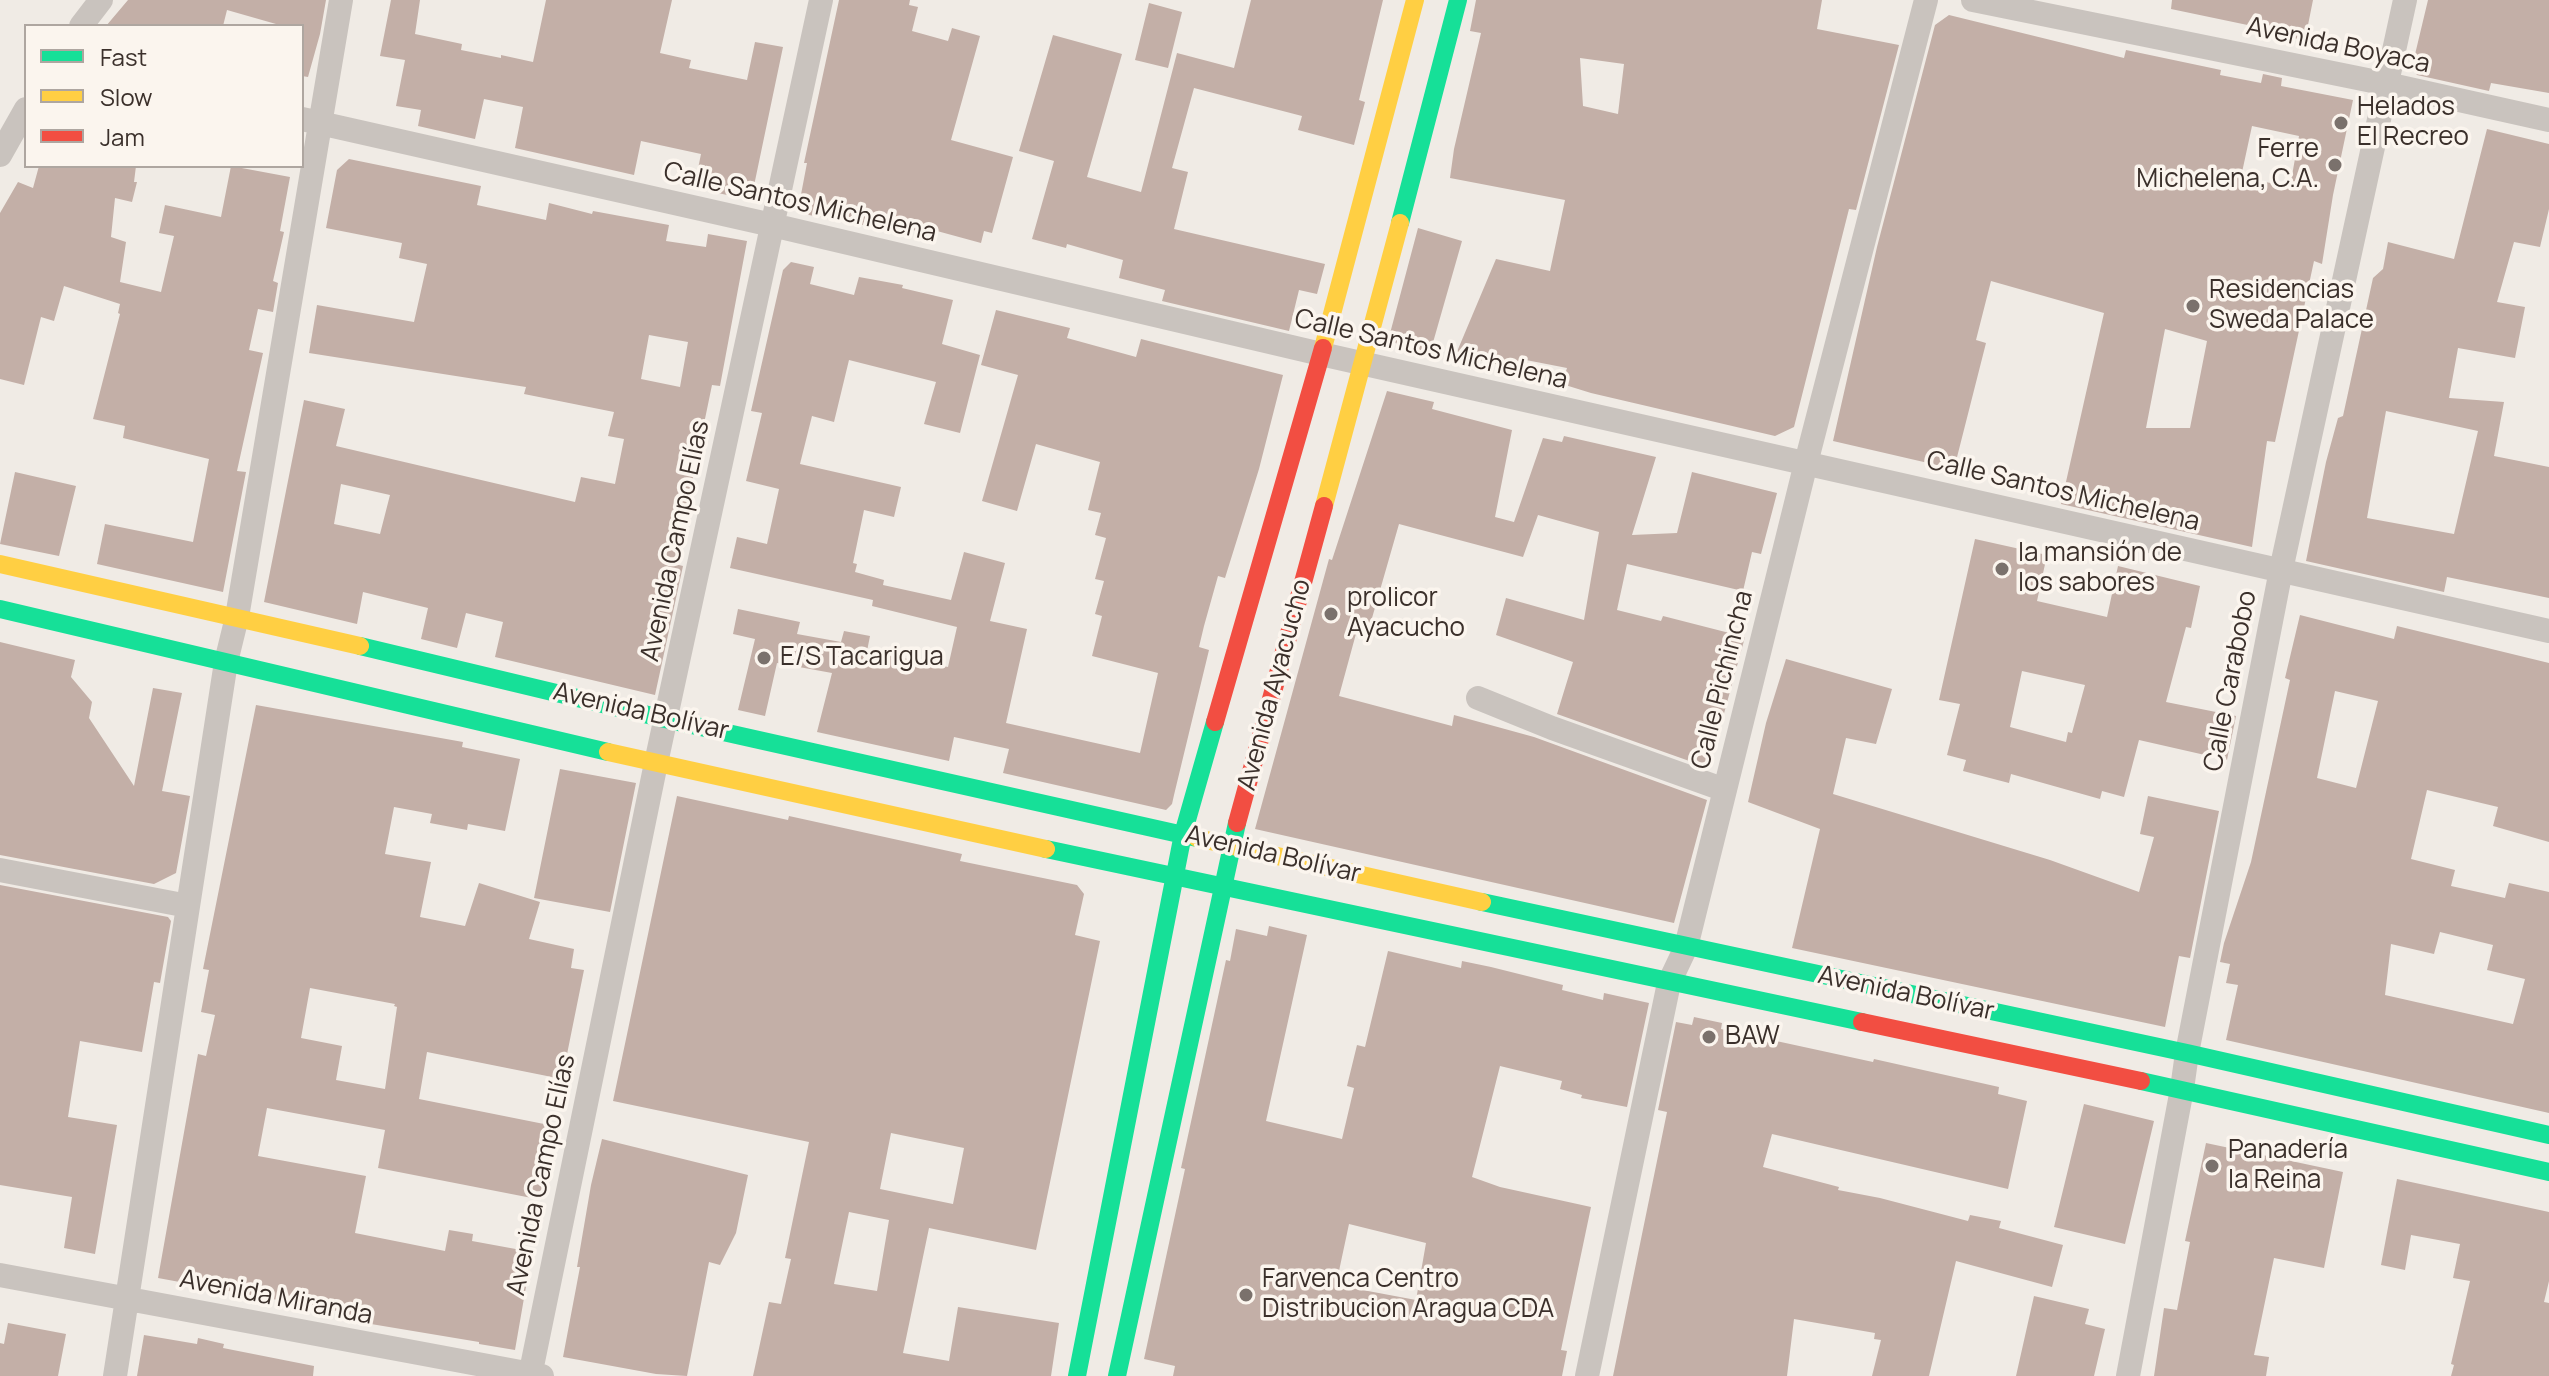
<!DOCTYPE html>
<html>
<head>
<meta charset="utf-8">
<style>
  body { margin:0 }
  #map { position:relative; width:2549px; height:1376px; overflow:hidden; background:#f0ebe5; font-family:Manrope,sans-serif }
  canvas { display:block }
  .legend { position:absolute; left:24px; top:24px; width:280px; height:144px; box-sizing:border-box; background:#fbf5ee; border:2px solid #aea6a0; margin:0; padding:10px 14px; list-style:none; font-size:24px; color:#3b302b }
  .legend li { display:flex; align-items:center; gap:16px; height:40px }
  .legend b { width:40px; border:2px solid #aea6a0 }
</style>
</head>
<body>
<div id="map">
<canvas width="2549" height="1376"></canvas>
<ul class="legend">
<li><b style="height:10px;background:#16e098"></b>Fast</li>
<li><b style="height:10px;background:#ffcf43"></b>Slow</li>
<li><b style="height:10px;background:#f24e42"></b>Jam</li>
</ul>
</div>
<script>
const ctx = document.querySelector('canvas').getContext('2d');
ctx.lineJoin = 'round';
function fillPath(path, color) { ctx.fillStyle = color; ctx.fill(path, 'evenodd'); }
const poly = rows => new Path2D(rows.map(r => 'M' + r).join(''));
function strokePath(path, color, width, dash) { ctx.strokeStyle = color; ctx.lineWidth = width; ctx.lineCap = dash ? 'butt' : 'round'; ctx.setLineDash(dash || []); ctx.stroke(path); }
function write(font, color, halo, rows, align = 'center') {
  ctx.font = font + ' Manrope,sans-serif'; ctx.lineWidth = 7; ctx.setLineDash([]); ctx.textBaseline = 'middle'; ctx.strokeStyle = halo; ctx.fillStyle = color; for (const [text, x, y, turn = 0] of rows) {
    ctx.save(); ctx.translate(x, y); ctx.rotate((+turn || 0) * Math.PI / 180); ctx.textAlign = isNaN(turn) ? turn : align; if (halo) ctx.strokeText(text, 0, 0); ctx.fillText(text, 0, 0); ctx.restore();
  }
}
fillPath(poly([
  [128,0,326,0,320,34,308,77,302,76,302,26,283,26,227,10,223,26,106,26],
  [391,0,420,0,415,34,462,44,461,50,501,58,501,55,533,62,546,0,672,0,660,53,691,60,689,68,747,80,755,42,783,47,751,200,694,188,701,154,641,141,634,175,515,148,523,107,484,99,475,139,418,126,421,110,396,106,405,60,380,56],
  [839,0,910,0,909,5,918,7,912,31,948,41,952,28,980,36,951,140,1013,157,992,233,984,231,981,243,926,228,925,233,865,218,863,225,809,215,799,205,807,163,804,163],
  [1251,0,1383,0,1359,100,1365,102,1354,145,1298,130,1302,116,1194,88,1172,168,1188,172,1174,229,1325,264,1317,294,1299,290,1289,331,1162,301,1165,290,1119,278,1123,260,1067,244,1066,248,1032,239,1054,161,1019,151,1053,35,1122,54,1087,177,1141,192,1177,53,1234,68],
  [1476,0,1822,0,1817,29,1899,45,1856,210,1849,209,1794,427,1775,436,1591,393,1562,384,1567,368,1526,360,1524,371,1456,354,1496,259,1550,271,1565,200,1450,178,1454,149,1481,33,1470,31],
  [1580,58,1624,64,1618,114,1583,106],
  [2172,0,2313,0,2305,40,2280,36,2281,32,2171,9],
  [2428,0,2549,0,2549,93,2491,83,2489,91,2417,75,2412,67],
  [1149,3,1182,12,1168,68,1135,60],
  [1949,15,2124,58,2126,50,2221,70,2220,75,2261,83,2263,74,2282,78,2281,86,2353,100,2333,195,2322,264,2314,261,2275,442,2267,441,2252,547,2061,504,2104,313,1991,281,1976,340,1986,343,1954,469,1833,441,1877,247,1935,25],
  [2252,126,2299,136,2290,187,2241,177],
  [2165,329,2207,341,2190,428,2146,428],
  [2487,129,2549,144,2549,209,2540,247,2514,242,2497,302,2525,307,2515,358,2458,348,2449,398,2504,402,2494,456,2549,467,2549,598,2447,577,2444,592,2306,561,2326,462,2338,418,2343,416,2373,278,2383,269,2388,242,2454,259],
  [2386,411,2478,431,2454,534,2367,518],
  [349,159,481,186,477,205,546,220,549,203,592,214,593,211,669,225,666,241,706,247,708,234,747,241,720,386,712,385,675,564,683,566,655,695,495,657,503,622,466,613,457,648,421,639,428,608,363,592,357,624,264,602,304,400,345,409,336,446,575,502,581,477,615,484,624,439,608,436,614,412,524,394,526,387,309,353,317,305,414,322,427,264,399,258,402,243,326,228,337,170],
  [649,335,688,342,680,387,641,379],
  [341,484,390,495,380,534,334,524],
  [39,166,136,166,134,182,137,182,132,202,115,198,111,237,126,242,120,282,161,292,174,236,159,233,165,205,221,217,231,166,290,177,280,231,284,232,273,281,278,283,273,312,258,309,249,350,263,353,237,471,246,472,223,592,97,564,105,524,193,542,209,459,123,438,125,426,93,419,120,314,118,313,120,304,64,286,54,321,41,317,24,385,0,379,0,213,18,182,33,188],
  [1418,228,1462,241,1430,353,1388,341],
  [791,262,814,267,810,284,854,295,859,277,903,285,902,288,953,300,942,344,980,355,960,433,924,424,936,382,849,360,834,422,812,416,800,464,901,487,894,517,864,510,853,563,857,564,855,572,884,580,883,585,951,600,964,552,1005,563,990,621,1027,629,1006,723,1140,753,1158,673,1092,656,1102,616,1095,614,1104,581,1095,579,1106,538,1095,535,1101,513,1088,510,1100,462,1036,444,1017,511,982,501,1018,375,981,365,996,310,1070,328,1067,338,1136,357,1141,339,1283,375,1259,469,1225,578,1218,576,1204,626,1199,647,1209,650,1174,795,1172,804,1166,810,1003,773,1009,749,954,737,949,761,817,732,832,673,777,663,765,716,738,710,755,639,733,634,738,609,800,622,797,634,841,642,844,631,870,636,867,651,948,667,957,627,872,606,873,600,730,568,737,537,767,544,779,489,746,481,762,413,751,411,783,270],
  [1387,391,1434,402,1432,409,1512,430,1495,517,1514,522,1543,438,1562,442,1564,436,1656,457,1632,535,1677,533,1692,472,1777,493,1761,554,1752,552,1743,591,1627,564,1617,610,1661,621,1663,616,1745,637,1709,768,1557,714,1573,662,1496,635,1506,598,1584,620,1599,532,1538,515,1523,557,1399,524,1368,632,1357,630,1339,696,1452,726,1454,715,1534,737,1707,800,1674,923,1255,829,1329,559,1332,560],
  [15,472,76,486,59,556,0,544],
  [1975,539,2047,555,2037,601,2107,617,2118,566,2200,586,2191,628,2186,627,2166,702,2236,716,2227,760,2139,740,2124,797,2102,791,2100,799,2011,774,2009,783,1963,771,1966,760,1947,755,1960,704,1939,700],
  [2022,671,2085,685,2072,733,2068,732,2066,742,2010,727],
  [2300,615,2394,639,2397,626,2549,663,2549,842,2493,826,2498,807,2427,790,2411,859,2455,870,2451,886,2505,898,2509,883,2549,892,2549,1113,2226,1040,2238,985,2226,983,2230,964,2220,962,2224,943,2251,862,2290,680,2285,678],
  [2335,691,2378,701,2356,788,2317,778],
  [2440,932,2493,945,2487,970,2525,979,2513,1024,2385,995,2391,944,2434,954],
  [0,642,75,660,71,677,92,702,89,718,134,786,153,688,182,693,162,791,190,796,176,873,154,884,0,855],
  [1786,659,1892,689,1876,744,1846,738,1833,794,2050,860,2139,892,2154,837,2140,834,2148,796,2219,811,2190,958,2179,956,2165,1027,1792,948,1820,829,1748,802,1766,723],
  [256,705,463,742,462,747,520,759,505,831,468,824,467,830,430,823,432,814,394,807,385,854,431,862,420,917,465,926,479,883,540,902,529,939,574,949,571,968,584,970,562,1079,427,1052,419,1099,559,1127,542,1200,378,1168,385,1130,267,1108,258,1156,366,1176,355,1233,445,1251,449,1230,473,1234,472,1241,532,1252,515,1350,479,1344,479,1342,347,1320,348,1313,158,1278,198,1054,206,1056,215,1015,201,1012,209,970,203,969],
  [310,988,395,1004,394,1006,397,1007,385,1089,336,1080,342,1046,301,1038],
  [560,769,636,783,610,912,534,898],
  [677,796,788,820,789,816,962,854,960,861,1077,885,1084,894,1075,935,1100,941,1036,1250,929,1228,903,1353,949,1361,958,1307,1059,1323,1051,1376,753,1376,769,1302,781,1304,791,1259,785,1258,809,1142,613,1101],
  [891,1133,964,1148,953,1204,880,1189],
  [849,1212,889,1220,877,1291,834,1284],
  [0,885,168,917,171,921,160,983,154,982,142,1052,80,1041,68,1117,117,1125,95,1254,64,1248,72,1197,0,1185],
  [1269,926,1307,935,1266,1121,1342,1139,1354,1088,1347,1086,1357,1045,1365,1047,1388,951,1461,968,1462,961,1491,967,1563,985,1562,990,1603,1000,1604,993,1649,1003,1627,1107,1581,1098,1582,1095,1560,1089,1562,1081,1500,1066,1472,1177,1500,1187,1591,1207,1561,1350,1567,1351,1562,1376,1173,1376,1175,1366,1144,1359,1185,1169,1181,1168,1226,960,1230,961,1236,929,1267,936],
  [1349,1224,1426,1243,1416,1300,1336,1285],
  [1694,1017,1722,1023,1721,1029,1873,1062,1874,1059,1999,1087,1998,1094,2027,1101,2008,1189,1772,1134,1763,1167,1839,1187,1838,1190,1880,1198,1968,1221,1970,1215,2001,1221,1999,1228,2063,1245,2052,1287,1956,1261,1929,1376,1872,1376,1881,1340,1874,1339,1875,1333,1794,1319,1787,1376,1613,1376,1667,1112,1658,1110,1676,1022,1692,1025],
  [2084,1104,2154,1121,2125,1244,2054,1227],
  [602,1139,748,1175,736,1233,720,1265,709,1262,687,1376,656,1374,563,1357,580,1267,577,1267,591,1185],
  [2206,1143,2343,1172,2324,1268,2274,1258,2254,1355,2269,1357,2266,1376,2154,1376,2164,1308,2177,1310,2190,1242,2185,1241],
  [2397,1179,2549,1212,2549,1281,2544,1302,2549,1303,2549,1376,2451,1376,2454,1365,2451,1364,2470,1281,2453,1278,2460,1244,2411,1235,2405,1270,2381,1265],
  [2034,1296,2089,1309,2085,1324,2105,1329,2094,1376,2016,1376],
  [8,1323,66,1334,58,1376,0,1376,0,1343,4,1344],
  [144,1335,197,1344,198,1338,224,1344,223,1348,314,1366,313,1376,137,1376]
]), '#c3afa7');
strokePath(poly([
  [1973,0,2387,84,2549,120],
  [81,26,101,0],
  [302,119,772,225,1321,354,2549,631],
  [0,155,26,109],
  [1478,698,1552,728,1725,790],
  [0,870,188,906],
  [0,1275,542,1376],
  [115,1376,226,662,237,617,341,0],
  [530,1376,656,763,821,0],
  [1587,1376,1669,983,1686,947,1806,463,1926,0],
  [2128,1376,2182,1089,2187,1053,2281,570,2405,0]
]), '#c9c3be', 24);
strokePath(poly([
  [1400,223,1458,0],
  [0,609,608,752],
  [360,646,665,719,1197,838],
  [1046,849,1862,1022],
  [1482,902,2187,1053,2549,1135],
  [2141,1081,2549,1172],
  [1077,1376,1183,834,1215,722],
  [1117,1376,1237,823]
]), '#16e098', 18);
strokePath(poly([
  [1323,348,1415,0],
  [1324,506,1400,223],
  [0,564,360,646],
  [608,752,1046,849],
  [1197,838,1482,902]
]), '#ffcf43', 18);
strokePath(poly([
  [1215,722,1323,348],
  [1237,823,1324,506],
  [1862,1022,2141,1081]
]), '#f24e42', 18);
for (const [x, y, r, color] of [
  [2341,123,8,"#7a716c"],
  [2335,165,8,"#7a716c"],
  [2193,306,8,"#7a716c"],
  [2002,569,8,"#7a716c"],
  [1331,614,8,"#7a716c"],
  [764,658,8,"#7a716c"],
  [1709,1037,8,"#7a716c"],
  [2212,1166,8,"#7a716c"],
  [1246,1295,8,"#7a716c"]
]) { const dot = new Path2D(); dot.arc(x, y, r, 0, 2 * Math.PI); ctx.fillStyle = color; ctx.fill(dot); strokePath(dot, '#fbf5ee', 3); }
write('26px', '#3b302b', '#fbf5ee', [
  ["Avenida Boyaca",2338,46,12],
  ["Calle Santos Michelena",800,203,13],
  ["Calle Santos Michelena",1431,350,13],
  ["Calle Santos Michelena",2063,492,13],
  ["Avenida Campo Elías",676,541,-78],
  ["Calle Pichincha",1723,680,-76],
  ["Calle Carabobo",2231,681,-79],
  ["Avenida Ayacucho",1275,685,-75],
  ["Avenida Bolívar",641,712,13],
  ["Avenida Bolívar",1273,855,13],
  ["Avenida Bolívar",1906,994,12],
  ["Avenida Campo Elías",542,1175,-78],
  ["Avenida Miranda",276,1298,11]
]);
write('26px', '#3b302b', '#fbf5ee', [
  ["Helados",2357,108],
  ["El Recreo",2357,138],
  ["Ferre",2319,150,"right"],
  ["Michelena, C.A.",2319,180,"right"],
  ["Residencias",2209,291],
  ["Sweda Palace",2209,321],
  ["la mansión de",2018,554],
  ["los sabores",2018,584],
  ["prolicor",1347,599],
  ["Ayacucho",1347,629],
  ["E/S Tacarigua",780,658],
  ["BAW",1725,1037],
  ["Panadería",2228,1151],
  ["la Reina",2228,1181],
  ["Farvenca Centro",1262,1280],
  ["Distribucion Aragua CDA",1262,1310]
], 'left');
</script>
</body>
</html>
